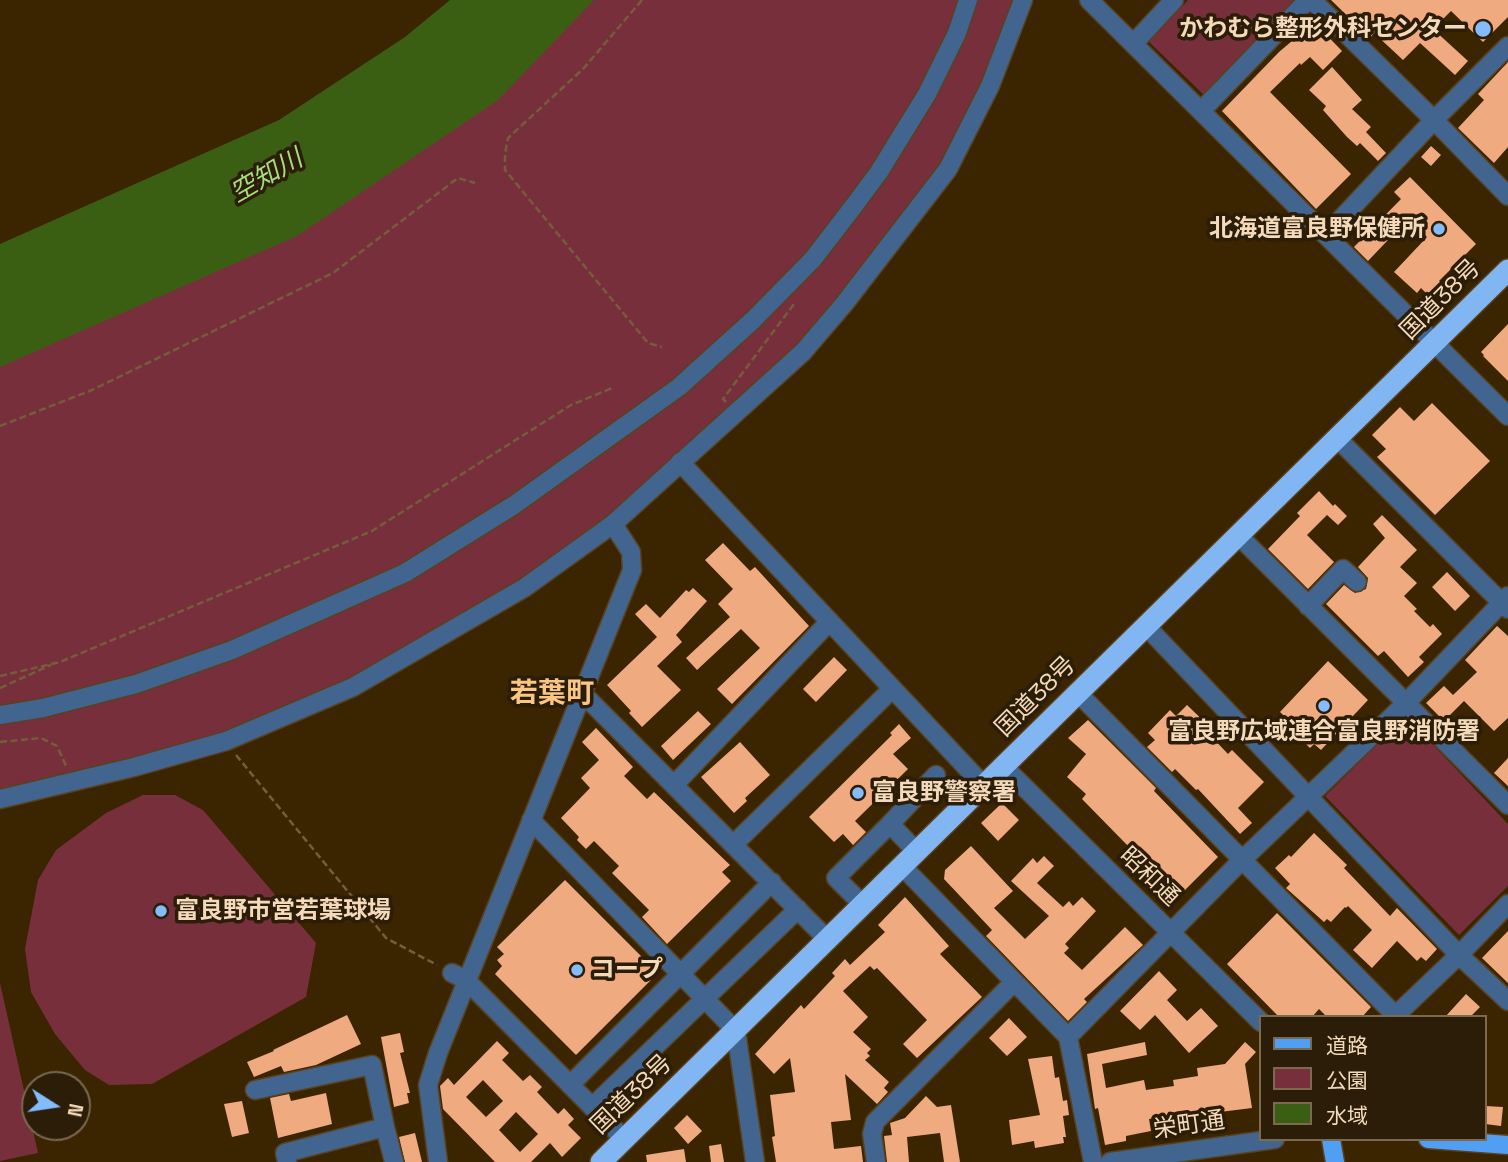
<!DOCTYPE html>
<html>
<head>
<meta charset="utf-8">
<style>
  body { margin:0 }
  #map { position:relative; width:1508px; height:1162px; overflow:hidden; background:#3b2400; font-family:"Space Grotesk","Noto Sans JP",sans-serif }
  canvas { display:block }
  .legend { position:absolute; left:1259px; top:1015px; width:228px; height:126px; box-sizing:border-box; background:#2b1d08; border:2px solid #7b6950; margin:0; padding:9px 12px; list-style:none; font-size:21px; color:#f4dabb }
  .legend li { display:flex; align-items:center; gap:14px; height:35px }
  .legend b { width:35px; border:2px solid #7b6950 }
  .north { position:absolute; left:21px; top:1071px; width:70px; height:70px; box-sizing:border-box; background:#2b1d08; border:2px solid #7b6950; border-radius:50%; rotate:102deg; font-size:19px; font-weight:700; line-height:28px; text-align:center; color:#f4dabb }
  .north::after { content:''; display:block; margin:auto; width:24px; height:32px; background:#84bcfb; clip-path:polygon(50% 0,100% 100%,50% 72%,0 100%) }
</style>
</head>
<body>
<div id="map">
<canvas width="1508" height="1162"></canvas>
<ul class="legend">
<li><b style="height:9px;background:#519ff3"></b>道路</li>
<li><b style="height:19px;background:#77303b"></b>公園</li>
<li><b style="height:19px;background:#3a5f13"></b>水域</li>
</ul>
<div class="north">N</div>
</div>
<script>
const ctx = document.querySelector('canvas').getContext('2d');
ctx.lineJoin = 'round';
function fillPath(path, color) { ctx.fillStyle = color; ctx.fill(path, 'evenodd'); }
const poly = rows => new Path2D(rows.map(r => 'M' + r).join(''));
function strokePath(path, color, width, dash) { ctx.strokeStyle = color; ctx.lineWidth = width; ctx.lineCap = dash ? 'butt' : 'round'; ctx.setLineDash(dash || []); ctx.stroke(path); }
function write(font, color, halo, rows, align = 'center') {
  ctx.font = font + ' "Space Grotesk","Noto Sans JP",sans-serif'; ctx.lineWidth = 7; ctx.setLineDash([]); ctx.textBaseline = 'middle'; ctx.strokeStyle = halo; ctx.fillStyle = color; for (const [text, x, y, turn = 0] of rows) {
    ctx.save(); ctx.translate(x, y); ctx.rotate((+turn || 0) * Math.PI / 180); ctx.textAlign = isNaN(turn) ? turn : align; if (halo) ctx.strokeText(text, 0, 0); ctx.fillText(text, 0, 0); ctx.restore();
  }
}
fillPath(poly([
  [580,0,1023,0,948,169,844,304,613,524,353,687,226,741,0,799,0,357],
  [1188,0,1294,0,1295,1,1204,95,1148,41],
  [1406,716,1508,824,1508,886,1459,935,1325,796],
  [143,795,175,795,203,810,316,943,306,997,152,1084,109,1085,85,1070,55,1034,31,992,25,949,38,880,56,850,106,813],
  [0,983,38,1153,0,1161]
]), '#77303b');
fillPath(poly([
  [450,0,594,0,498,100,297,236,0,367,0,244,279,120,405,37]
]), '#3a5f13');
fillPath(poly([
  [1331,0,1508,0,1508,17,1483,42,1451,11,1433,29,1468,61,1455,75,1420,43,1403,60,1374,33,1370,38],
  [1314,22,1342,51,1323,70,1310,57,1301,65,1300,63,1270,92,1351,174,1316,209,1222,111,1279,52,1292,41,1294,42],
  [1508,62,1508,147,1494,163,1458,128,1484,100,1478,94],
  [1332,67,1362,100,1352,109,1371,127,1366,132,1386,153,1378,161,1360,143,1357,146,1347,137,1323,110,1326,106,1309,90],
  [1431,146,1441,155,1431,166,1421,157],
  [1410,177,1476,244,1439,281,1444,286,1432,299,1421,288,1417,293,1394,272,1427,237,1408,219,1368,261,1354,247,1401,199,1394,192],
  [1508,324,1508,381,1483,356,1484,355,1481,352],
  [1432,403,1490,461,1435,515,1377,457,1386,449,1372,435,1400,407,1414,421],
  [1319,491,1333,506,1335,504,1347,516,1338,525,1327,515,1307,535,1334,562,1308,589,1268,549,1300,516,1297,513],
  [1382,515,1417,550,1400,567,1417,583,1404,596,1417,609,1414,611,1430,627,1433,624,1442,634,1419,657,1424,662,1408,677,1384,651,1378,656,1326,604,1344,585,1355,593,1366,589,1368,578,1358,567,1385,538,1373,524],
  [723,543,750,571,755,567,809,626,732,704,717,689,760,648,741,629,697,670,686,658,730,617,718,604,733,589,705,560],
  [1447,572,1470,596,1455,611,1432,587],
  [693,588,707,601,676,635,682,642,657,666,681,690,642,727,629,713,631,711,607,685,657,637,635,614,646,604,660,618,686,590,689,592],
  [1497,626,1508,636,1508,718,1494,731,1464,701,1444,721,1426,703,1444,686,1453,695,1477,672,1465,660],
  [834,657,847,670,816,702,803,689],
  [1328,661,1368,700,1321,750,1314,744,1310,748,1299,737,1303,734,1280,712],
  [1187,705,1213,730,1209,734,1228,754,1232,750,1264,782,1238,808,1252,823,1240,834,1198,789,1196,790,1175,769,1172,772,1147,747,1155,740,1148,733,1170,710,1176,716],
  [698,711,711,724,673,760,661,746],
  [1088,720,1156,788,1154,791,1218,857,1172,903,1122,853,1128,846,1082,799,1086,794,1067,777,1086,754,1068,738],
  [899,724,911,738,893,754,908,769,855,821,866,832,853,845,843,834,834,842,809,817,892,735,890,733],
  [596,728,633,767,624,776,647,799,654,792,730,865,722,872,731,881,667,944,642,917,649,910,612,873,619,866,594,841,586,849,577,840,579,837,561,818,590,788,581,778,599,760,582,742],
  [740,742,770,775,745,798,747,801,734,813,701,777],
  [1508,758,1508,786,1494,773],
  [1002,803,1019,820,998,841,981,823],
  [1314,833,1347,865,1344,868,1390,916,1397,908,1437,949,1426,961,1421,957,1417,961,1397,941,1372,968,1353,950,1372,930,1348,906,1346,908,1345,907,1331,922,1327,919,1324,922,1286,888,1290,884,1275,868,1289,855,1291,857],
  [971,846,1013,891,994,908,1025,939,1049,916,1011,881,1033,858,1037,863,1044,856,1054,866,1037,883,1063,907,1069,901,1073,906,1082,897,1096,911,1065,944,1069,948,1064,953,1082,970,1125,927,1143,945,1084,999,1087,1002,1068,1021,986,936,992,930,944,879,945,870],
  [565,880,658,973,576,1055,495,974,502,966,497,960,504,954,497,947],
  [905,897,949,946,940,954,982,997,917,1058,903,1044,927,1020,877,968,874,970,870,966,843,991,868,1017,853,1032,871,1049,867,1053,870,1056,865,1060,889,1082,884,1088,888,1092,877,1104,845,1074,851,1120,831,1122,834,1149,861,1146,863,1162,776,1162,772,1137,775,1136,770,1095,795,1092,790,1058,774,1074,755,1054,801,1005,804,1009,835,976,832,973,845,959,850,965,885,932,878,925],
  [1277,913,1371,1007,1362,1017,1327,1017,1319,1009,1312,1017,1279,1017,1227,964],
  [1508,931,1508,983,1482,958],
  [1159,971,1177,990,1167,1000,1187,1021,1201,1008,1218,1026,1189,1053,1155,1015,1140,1030,1120,1011],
  [1466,994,1480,1007,1470,1017,1445,1017],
  [347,1015,361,1044,316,1065,284,1072,281,1066,254,1077,247,1062,274,1051,273,1050],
  [1009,1018,1027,1037,1007,1056,989,1038],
  [400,1033,404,1052,400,1053,410,1093,407,1093,409,1103,394,1107,381,1037],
  [497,1041,509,1053,502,1060,523,1081,530,1075,542,1087,537,1092,558,1114,564,1108,574,1119,568,1125,581,1138,562,1157,550,1143,531,1162,495,1162,443,1109,440,1086,448,1078,454,1085],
  [483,1080,503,1101,486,1117,466,1097],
  [516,1112,538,1134,520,1152,499,1130],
  [1145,1042,1147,1055,1102,1064,1106,1088,1144,1080,1146,1090,1174,1086,1173,1080,1198,1076,1197,1068,1225,1064,1245,1042,1256,1052,1245,1064,1252,1108,1220,1112,1221,1115,1203,1118,1202,1110,1149,1119,1151,1131,1126,1136,1126,1141,1105,1145,1098,1108,1095,1109,1087,1054],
  [1052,1056,1055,1078,1059,1077,1063,1101,1067,1100,1069,1115,1063,1116,1066,1137,1063,1137,1064,1143,1035,1148,1034,1141,1012,1145,1009,1120,1040,1115,1028,1059],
  [326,1093,332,1124,278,1138,270,1098,289,1094,291,1101],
  [926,1096,937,1107,951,1105,960,1162,944,1162,940,1133,907,1137,909,1162,887,1162,884,1136,892,1135,890,1123,905,1118],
  [242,1101,249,1133,232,1137,224,1104],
  [1485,1106,1503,1107,1501,1126,1485,1124],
  [687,1115,702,1131,688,1144,674,1128],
  [415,1133,422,1162,405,1162,399,1137],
  [721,1144,724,1162,711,1162,709,1146],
  [684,1149,686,1162,647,1162,646,1155]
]), '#f0aa80');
const minor = poly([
  [1089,0,1508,416],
  [1312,0,1434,120,1326,235],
  [1133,44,1174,0],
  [1508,46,1434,120,1508,196],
  [1201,111,1308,0],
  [1337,438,1508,609],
  [680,462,984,786],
  [1239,536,1508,805],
  [1308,606,1343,569,1357,582],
  [1145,625,1459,955,1508,1001],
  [1077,692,1395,1015],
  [582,693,828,940],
  [0,715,43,708,136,684,232,650,405,573,514,505,679,387,753,320,813,259,853,207,879,172,927,94,957,33,968,0],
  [1003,766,1261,1022],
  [675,784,829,622],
  [0,799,134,767,226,741,353,687,524,588,613,524,803,352,844,304,948,169,990,86,1023,0],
  [531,820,736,1031,755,1162],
  [890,824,936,775],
  [734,844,892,689],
  [902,866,1068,1037,1093,1162],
  [863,905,836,878,890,824,917,852],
  [452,973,466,980,624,1139],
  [1394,1017,1459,955,1508,904],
  [1068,1037,1241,861,1405,704,1508,596],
  [570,1085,772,882],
  [255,1090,372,1065,385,1127,285,1153,287,1162],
  [592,1107,798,909],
  [385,1127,394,1162],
  [438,1162,428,1085,438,1053,632,570,631,552,613,524],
  [876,1162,872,1134,875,1122,1014,982],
  [1110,1162,1275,1139]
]);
const major = poly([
  [1331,1139,1335,1162],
  [1428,1139,1508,1145]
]);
const highway = poly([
  [601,1162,1508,270]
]);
strokePath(minor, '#59411e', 21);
strokePath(major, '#59411e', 21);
strokePath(highway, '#59411e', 24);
strokePath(poly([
  [642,0,583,69,508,138,505,154,505,170,648,343,662,347],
  [726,402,723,399,794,304],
  [0,426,92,390,333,273,458,178,475,183],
  [0,676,60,662,372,531,571,405,612,388],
  [0,688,51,665],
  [0,742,41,738,57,746,67,768],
  [236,755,386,938,437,965]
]), '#755d3a', 2.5, [7, 3.5]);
strokePath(minor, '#41658e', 18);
strokePath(major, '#519ff3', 18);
strokePath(highway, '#81b6f2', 21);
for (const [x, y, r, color] of [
  [1483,29,9,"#84bcfb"],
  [1439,229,7,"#84bcfb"],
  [1324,706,7,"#84bcfb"],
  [858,793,7,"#84bcfb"],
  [161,911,7,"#84bcfb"],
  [577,970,7,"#84bcfb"]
]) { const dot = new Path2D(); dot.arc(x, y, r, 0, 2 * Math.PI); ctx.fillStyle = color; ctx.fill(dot); strokePath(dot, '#2b1d08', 2.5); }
write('bold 24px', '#f4dabb', '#2b1d08', [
  ["かわむら整形外科センター",1467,29,"right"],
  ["北海道富良野保健所",1425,229,"right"],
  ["富良野広域連合富良野消防署",1324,732,"center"],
  ["富良野警察署",872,793],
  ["富良野市営若葉球場",175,911],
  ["コープ",591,970]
], 'left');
write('24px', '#f4dabb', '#2b1d08', [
  ["国道38号",1441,300,-45],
  ["国道38号",1036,697,-45],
  ["昭和通",1149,877,44],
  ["国道38号",632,1095,-44],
  ["栄町通",1189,1126,-8]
]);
write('italic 26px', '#a7de7a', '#2b1d08', [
  ["空知川",267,177,-30]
]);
write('bold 28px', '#f9c686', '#2b1d08', [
  ["若葉町",552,694]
]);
</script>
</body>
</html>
